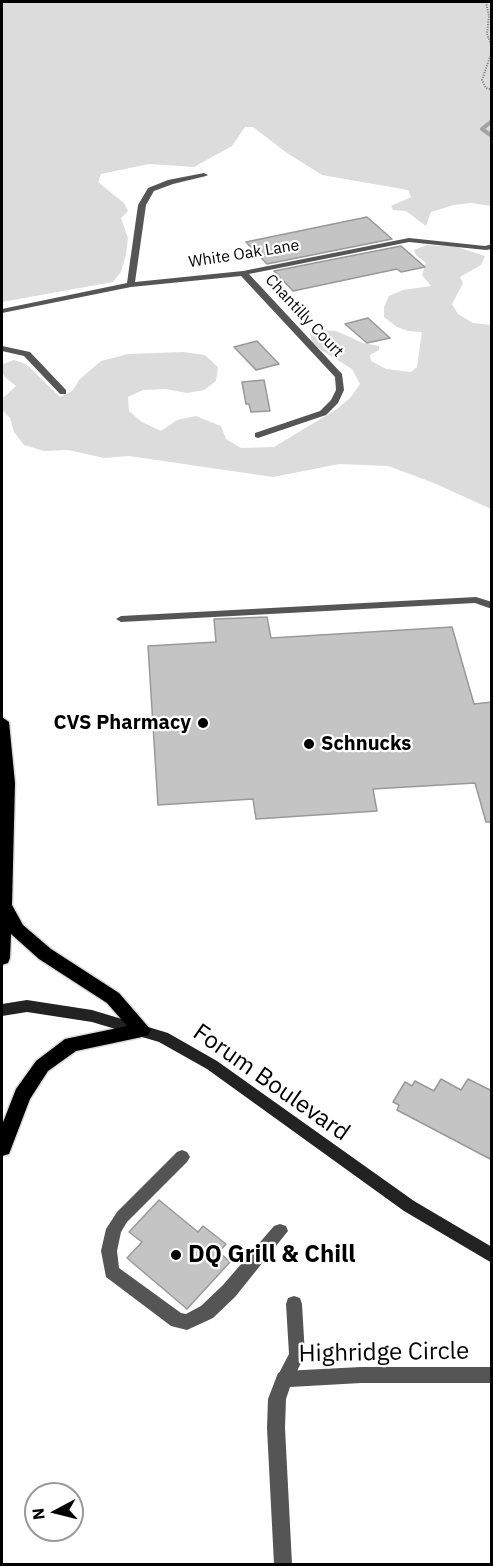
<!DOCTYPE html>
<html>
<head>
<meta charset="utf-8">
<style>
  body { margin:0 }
  #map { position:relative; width:493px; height:1566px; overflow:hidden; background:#fff; font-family:"IBM Plex Sans",sans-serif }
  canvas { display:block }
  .frame { position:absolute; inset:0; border:3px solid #000; pointer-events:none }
  .north { position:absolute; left:24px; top:1482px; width:60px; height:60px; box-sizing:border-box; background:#fff; border:2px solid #999; border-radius:50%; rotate:263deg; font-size:16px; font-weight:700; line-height:24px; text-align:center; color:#000 }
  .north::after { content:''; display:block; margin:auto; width:21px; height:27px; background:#000; clip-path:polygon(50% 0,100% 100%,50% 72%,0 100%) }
</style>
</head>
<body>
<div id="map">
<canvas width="493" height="1566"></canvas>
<div class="frame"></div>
<div class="north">N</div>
</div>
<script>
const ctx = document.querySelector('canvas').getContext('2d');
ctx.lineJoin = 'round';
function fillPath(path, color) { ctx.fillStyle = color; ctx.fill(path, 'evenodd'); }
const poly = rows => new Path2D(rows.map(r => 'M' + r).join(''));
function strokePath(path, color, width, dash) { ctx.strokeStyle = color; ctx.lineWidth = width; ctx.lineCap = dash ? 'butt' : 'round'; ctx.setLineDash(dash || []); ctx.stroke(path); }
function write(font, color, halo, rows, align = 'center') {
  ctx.font = font + ' "IBM Plex Sans",sans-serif'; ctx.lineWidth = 4.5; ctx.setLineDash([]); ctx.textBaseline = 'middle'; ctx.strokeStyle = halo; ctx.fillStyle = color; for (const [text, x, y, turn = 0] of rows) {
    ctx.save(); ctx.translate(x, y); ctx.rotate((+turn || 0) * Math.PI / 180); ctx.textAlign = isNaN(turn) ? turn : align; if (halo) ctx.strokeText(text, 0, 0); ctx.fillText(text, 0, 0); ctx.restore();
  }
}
fillPath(poly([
  [2,2,491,2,491,206,471,203,454,205,431,212,426,226,406,211,393,210,391,206,411,197,408,190,322,175,287,153,253,127,245,127,232,146,194,167,149,164,101,174,98,182,124,203,128,211,121,218,128,238,126,254,121,272,113,282,2,302],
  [427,245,457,247,485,256,481,265,460,277,463,283,452,304,458,314,473,323,491,325,491,509,434,483,388,466,339,464,273,477,129,456,104,458,68,450,44,451,24,445,14,432,10,418,2,410,2,399,16,386,5,377,2,372,3,364,14,360,26,364,60,397,72,391,80,379,101,361,128,354,183,352,205,355,218,367,216,381,204,390,187,393,166,389,143,390,128,397,129,411,142,422,161,431,177,420,196,416,221,426,226,439,241,448,274,447,337,409,351,397,360,384,352,369,318,348,312,342,310,333,322,330,336,331,363,343,379,346,379,350,370,355,371,361,386,369,411,372,417,367,422,332,408,331,397,327,384,317,384,307,389,296,403,290,431,286,422,275,426,263,416,255,414,250]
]), '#dcdcdc');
strokePath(poly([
  [492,121,482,129,492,136]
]), '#a3a3a3', 4);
const building = poly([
  [367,217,392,239,267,264,246,242,367,217],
  [401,246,425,267,401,272,397,269,293,291,274,271,401,246],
  [368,318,390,338,367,343,345,324,368,318],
  [257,341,279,364,256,370,234,347,257,341],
  [264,380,270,411,251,412,249,404,246,404,242,382,264,380],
  [267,617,271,638,452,627,474,704,492,702,492,822,486,822,475,783,373,789,377,811,256,819,253,799,158,805,148,646,216,642,214,619,267,617],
  [441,1079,461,1090,468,1079,492,1091,492,1160,397,1110,399,1105,393,1102,405,1082,412,1086,415,1081,434,1091,441,1079],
  [159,1200,198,1232,203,1226,226,1244,219,1252,230,1262,187,1309,127,1258,142,1242,129,1232,159,1200]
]);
fillPath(building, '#c4c4c4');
strokePath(building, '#999', 1.5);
const primary = poly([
  [2,717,9,722,15,783,12,905,23,925,51,949,119,993,151,1030,148,1035,142,1037,76,1051,48,1071,30,1099,9,1154,2,1156,2,1125,16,1089,36,1061,65,1039,127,1026,107,1003,39,959,11,934,10,958,8,963,2,965,2,717]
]);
strokePath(primary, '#dbdbdb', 3);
strokePath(poly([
  [486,2,489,16,487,34,492,47],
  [492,51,482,80,486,88,492,90]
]), '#777', 2, [1, 1.5]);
fillPath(poly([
  [476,597,492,602,492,609,475,603,121,622,116,619,121,616,476,597],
  [182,1150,187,1152,190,1157,187,1162,127,1222,121,1232,117,1251,119,1268,181,1313,186,1314,201,1306,223,1285,274,1226,280,1224,286,1226,288,1231,235,1297,213,1318,187,1330,171,1326,106,1277,101,1251,106,1229,117,1212,177,1152,182,1150],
  [294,1296,300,1298,302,1304,305,1355,290,1385,284,1387,278,1385,276,1379,289,1354,286,1304,288,1298,294,1296]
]), '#555');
fillPath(poly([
  [204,173,208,175,206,176,173,184,154,191,146,205,135,282,243,271,409,238,485,246,492,244,492,249,486,250,409,242,249,274,342,374,344,390,338,403,326,415,258,438,255,437,255,433,320,411,331,400,336,390,335,377,241,276,131,287,2,313,2,309,127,283,138,205,148,188,168,180,204,173],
  [2,346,30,352,66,390,66,394,60,394,24,356,2,351,2,346],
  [361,1367,492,1367,492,1383,361,1383,290,1387,286,1399,285,1428,292,1564,274,1564,267,1428,268,1399,278,1373,284,1371,361,1367]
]), '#555');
fillPath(poly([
  [27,1000,92,1010,168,1033,217,1061,414,1201,492,1247,492,1263,404,1211,207,1069,159,1042,92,1022,27,1012,2,1016,2,1004,27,1000]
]), '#222');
fillPath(primary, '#000');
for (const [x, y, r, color] of [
  [203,723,6,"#000"],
  [309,744,6,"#000"],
  [176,1255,6,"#000"]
]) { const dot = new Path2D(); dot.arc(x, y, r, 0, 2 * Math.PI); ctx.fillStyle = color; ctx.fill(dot); strokePath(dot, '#fff', 2); }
write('16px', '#000', '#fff', [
  ["White Oak Lane",244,254,-9],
  ["Chantilly Court",304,316,47]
]);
write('bold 20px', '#000', '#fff', [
  ["CVS Pharmacy",191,723],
  ["Schnucks",321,744,"left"]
], 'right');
write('24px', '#000', '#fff', [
  ["Forum Boulevard",271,1083,35],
  ["Highridge Circle",384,1353,-1]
]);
write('bold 24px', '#000', '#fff', [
  ["DQ Grill & Chill",188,1255]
], 'left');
</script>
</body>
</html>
